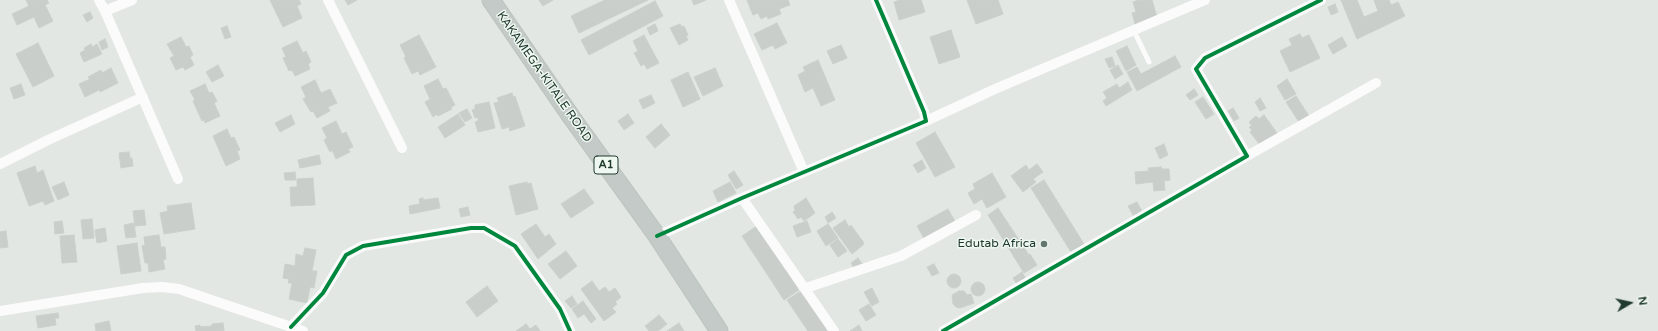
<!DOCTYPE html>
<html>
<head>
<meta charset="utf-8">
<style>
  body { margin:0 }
  #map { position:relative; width:1658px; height:331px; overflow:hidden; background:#e2e7e3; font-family:"Varela Round",sans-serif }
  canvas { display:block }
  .north { position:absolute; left:1610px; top:283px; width:40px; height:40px; -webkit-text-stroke:3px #eff7f1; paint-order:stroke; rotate:81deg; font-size:11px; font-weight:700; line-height:16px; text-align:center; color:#203a2d }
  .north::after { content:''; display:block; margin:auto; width:14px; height:18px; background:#203a2d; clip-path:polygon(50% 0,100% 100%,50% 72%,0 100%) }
</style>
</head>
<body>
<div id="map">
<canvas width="1658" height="331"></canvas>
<div class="north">N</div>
</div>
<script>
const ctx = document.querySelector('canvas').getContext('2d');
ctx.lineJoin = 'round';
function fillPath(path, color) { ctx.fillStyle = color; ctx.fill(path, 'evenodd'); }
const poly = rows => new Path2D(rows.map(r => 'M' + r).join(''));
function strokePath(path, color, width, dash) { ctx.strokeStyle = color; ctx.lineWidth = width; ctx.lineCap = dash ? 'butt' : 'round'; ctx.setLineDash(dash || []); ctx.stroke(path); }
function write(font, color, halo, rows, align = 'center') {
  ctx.font = font + ' "Varela Round",sans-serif'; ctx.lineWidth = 3; ctx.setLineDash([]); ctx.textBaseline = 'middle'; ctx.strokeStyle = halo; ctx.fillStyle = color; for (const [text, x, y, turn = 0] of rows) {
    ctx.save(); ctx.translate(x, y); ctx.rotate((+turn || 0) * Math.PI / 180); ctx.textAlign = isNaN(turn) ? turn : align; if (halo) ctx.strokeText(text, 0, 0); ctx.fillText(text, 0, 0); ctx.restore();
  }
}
const building = poly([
  [26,0,47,0,49,3,45,5,53,21,39,28,34,17,17,25,12,14,29,6,26,0],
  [270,0,299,0,301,4,297,6,302,18,283,27,270,0],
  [345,0,357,0,348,5,345,0],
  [539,0,553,0,543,6,539,0],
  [605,0,648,0,579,33,571,16,605,0],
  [692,0,706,0,694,5,692,0],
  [747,0,788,0,790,5,779,9,781,14,768,19,767,16,761,19,758,13,753,15,747,0],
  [900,0,921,0,925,12,899,20,894,2,900,0],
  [967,0,998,0,1003,14,976,24,967,0],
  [1139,0,1152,0,1157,17,1135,24,1132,13,1136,12,1133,2,1139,0],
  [1341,0,1357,0,1364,17,1378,11,1374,0,1389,0,1391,5,1398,2,1405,16,1357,39,1341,0],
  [655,1,663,16,589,55,581,40,655,1],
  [1335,4,1338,12,1331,15,1328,7,1335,4],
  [90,12,93,18,87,22,83,15,90,12],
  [777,23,787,43,775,49,773,45,762,50,754,34,777,23],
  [655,24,658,31,650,35,647,28,655,24],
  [680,24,682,27,684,26,688,35,686,36,688,40,679,45,670,28,680,24],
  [227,26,231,37,225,39,221,28,227,26],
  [951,30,960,57,939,64,930,37,951,30],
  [1300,34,1302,38,1309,35,1320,58,1290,72,1280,51,1292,45,1289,39,1300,34],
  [419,35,436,67,420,75,418,71,412,74,404,58,406,57,400,45,419,35],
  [644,35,659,63,647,69,644,64,641,66,634,53,638,51,633,41,644,35],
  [181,37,186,47,189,46,193,55,190,57,194,65,185,70,183,67,176,70,170,58,174,56,167,44,181,37],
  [1342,37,1347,46,1333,54,1328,45,1342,37],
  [105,39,108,47,102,50,99,42,105,39],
  [297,41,303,53,306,51,311,62,308,64,310,69,295,76,292,70,289,71,283,58,286,57,282,48,297,41],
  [38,43,54,76,33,87,16,54,38,43],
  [91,44,92,47,97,44,102,54,84,62,80,53,85,50,84,48,91,44],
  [841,45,847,58,833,64,827,51,841,45],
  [1127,46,1136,65,1126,71,1116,51,1127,46],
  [1175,56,1181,67,1137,91,1127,72,1137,67,1141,74,1175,56],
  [1112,57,1115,66,1109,68,1105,59,1112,57],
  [818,60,835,100,821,106,813,88,805,92,798,75,805,71,803,67,818,60],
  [218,65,224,76,212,82,206,72,218,65],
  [1118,65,1123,74,1115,79,1110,70,1118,65],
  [111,68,118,83,100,92,99,90,85,97,79,84,90,79,88,77,101,70,102,73,111,68],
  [715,68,723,86,703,96,694,77,715,68],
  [688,72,700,99,683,107,671,80,688,72],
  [438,79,443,89,446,88,455,105,451,107,452,109,438,116,437,114,433,117,425,102,430,99,424,86,438,79],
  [1287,79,1296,94,1285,100,1277,86,1287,79],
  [315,80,321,93,330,89,337,103,328,107,330,111,317,118,313,111,311,112,303,99,306,97,301,87,315,80],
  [1128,82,1132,90,1106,106,1103,101,1107,98,1103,92,1117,84,1119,88,1128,82],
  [21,84,25,95,14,99,10,88,21,84],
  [205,84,209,93,212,92,217,101,214,103,220,116,205,123,204,120,202,121,193,101,195,100,190,91,205,84],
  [1194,89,1198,95,1190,100,1186,95,1194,89],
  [512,93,513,97,515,96,525,126,510,131,509,127,502,129,494,103,499,102,497,98,512,93],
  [651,95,655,103,643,109,639,100,651,95],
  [1296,96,1309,116,1299,122,1286,102,1296,96],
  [1203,97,1214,114,1206,119,1195,102,1203,97],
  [1260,98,1266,108,1260,111,1255,102,1260,98],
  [489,102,495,128,478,132,475,122,478,121,478,117,475,118,472,110,475,109,475,105,489,102],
  [1233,108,1239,118,1234,121,1228,111,1233,108],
  [467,109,472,118,465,122,459,113,467,109],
  [458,114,465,125,445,138,438,127,458,114],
  [628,114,634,123,624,130,618,121,628,114],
  [291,115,295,124,280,132,275,123,291,115],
  [1264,115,1277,133,1260,145,1250,132,1252,130,1249,127,1252,126,1249,122,1256,116,1259,119,1264,115],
  [336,121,342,134,346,132,353,147,348,149,350,152,336,159,332,150,330,152,324,140,327,138,322,128,336,121],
  [661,124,670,135,655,148,646,137,661,124],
  [227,129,231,138,234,137,240,150,237,151,240,159,226,166,213,136,227,129],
  [935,132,955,167,935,177,916,143,935,132],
  [1164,144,1168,155,1160,159,1155,148,1164,144],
  [129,152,130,158,132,158,133,166,121,168,119,153,129,152],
  [319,155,321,164,300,168,298,160,319,155],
  [922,160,926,168,918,173,913,165,922,160],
  [1037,164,1043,172,1033,179,1036,182,1023,192,1011,176,1026,165,1029,170,1037,164],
  [35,166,37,173,43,170,54,201,45,205,43,201,29,206,17,173,35,166],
  [1161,167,1162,169,1169,169,1170,180,1164,181,1165,190,1154,191,1153,182,1136,184,1135,172,1149,171,1148,168,1161,167],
  [734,171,743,185,736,189,728,175,734,171],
  [295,172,296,180,285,180,284,173,295,172],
  [992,173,1006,197,987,208,982,199,974,204,968,193,975,189,973,184,992,173],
  [313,178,315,205,291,206,290,187,297,187,297,179,313,178],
  [1044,180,1084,244,1071,252,1031,188,1044,180],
  [64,182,69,195,58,200,52,187,64,182],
  [527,182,527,184,531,183,538,209,516,215,509,186,527,182],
  [730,182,736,193,718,202,713,191,730,182],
  [584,189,594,203,571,218,561,204,584,189],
  [423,198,423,200,438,198,440,208,410,214,409,206,420,204,419,199,423,198],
  [806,198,815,213,804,221,801,217,798,219,793,212,795,211,794,206,806,198],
  [1137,202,1143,213,1134,217,1128,206,1137,202],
  [191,203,195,229,164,234,160,213,168,211,167,206,191,203],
  [468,207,470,215,461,217,459,209,468,207],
  [998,208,1029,255,1030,254,1037,265,1024,273,988,215,998,208],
  [948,209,956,223,925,240,917,226,948,209],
  [144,210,146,225,135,226,133,211,144,210],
  [832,212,836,218,828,223,825,217,832,212],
  [92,219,94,238,83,239,81,220,92,219],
  [845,220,849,227,851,225,864,243,863,245,852,254,833,228,845,220],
  [62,221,64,233,55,234,54,222,62,221],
  [807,221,811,232,797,237,793,226,807,221],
  [134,223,136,237,126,238,124,225,134,223],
  [536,224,545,237,549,234,556,244,538,259,521,234,536,224],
  [828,224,838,238,826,246,817,231,828,224],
  [757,226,799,290,784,300,742,236,757,226],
  [105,228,107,241,97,243,95,230,105,228],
  [6,231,8,247,0,248,0,232,6,231],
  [74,235,77,262,62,263,60,236,74,235],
  [159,235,161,247,165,247,166,259,163,260,165,269,149,272,148,263,145,263,142,246,145,245,144,237,159,235],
  [838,239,847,251,838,257,830,245,838,239],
  [137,243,141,271,121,274,117,246,137,243],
  [305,248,316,250,312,271,317,271,314,288,310,287,307,303,289,299,292,283,288,283,289,279,283,278,285,264,295,266,296,254,303,256,305,248],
  [566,251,577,266,560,279,548,264,566,251],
  [858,258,863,265,855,270,851,263,858,258],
  [934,264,939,273,932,276,927,267,934,264],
  [1022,272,1027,281,1018,286,1013,278,1022,272],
  '947 281a7 7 0 1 1 14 0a7 7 0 1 1-14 0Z',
  [592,281,599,291,605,287,609,292,615,288,621,297,615,302,617,304,612,308,616,312,604,321,581,289,592,281],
  '971 289a7 7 0 1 1 14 0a7 7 0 1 1-14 0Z',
  [487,286,498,301,477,317,466,302,487,286],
  [872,288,879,302,872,306,864,292,872,288],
  [801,291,828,331,808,331,787,300,801,291],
  [959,291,964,291,967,295,971,294,974,303,960,308,956,307,953,304,952,295,959,291],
  [572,296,577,304,571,308,565,301,572,296],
  [583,301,596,319,591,323,584,314,578,318,572,309,583,301],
  [869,304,876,315,866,321,859,310,869,304],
  [58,313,59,318,55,318,56,325,38,328,36,316,58,313],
  [659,315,667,324,658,331,649,331,645,326,659,315],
  [109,321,111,331,96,331,95,324,109,321],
  [223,323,224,331,196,331,195,326,200,325,200,327,212,326,212,324,223,323],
  [679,323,684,331,667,331,679,323],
  [526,324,530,329,536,325,540,331,516,331,526,324],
  [859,325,862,331,850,331,859,325]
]);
fillPath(building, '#c9cecb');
strokePath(building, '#cad0cc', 1);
const trunk = poly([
  [491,0,572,118,657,236,719,331]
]);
strokePath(trunk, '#bbc4bf', 19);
strokePath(poly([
  [1134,31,1149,62]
]), '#fbfbfb', 5);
strokePath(poly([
  [99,0,105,11,132,0],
  [328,0,402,148],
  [729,0,804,172],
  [105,11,178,179],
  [926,121,995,89,1205,0],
  [1247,156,1376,83],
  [0,164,48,140,143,97],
  [742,198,834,331],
  [657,236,742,198,926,121,924,112,876,0],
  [806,288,901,256,976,215],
  [0,311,143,288,162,287,179,289,303,331],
  [291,327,323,293,346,255,363,246,471,228,484,228,515,246,560,309,570,331],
  [943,331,1247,156,1196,69,1205,58,1321,0]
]), '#fbfbfb', 10);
strokePath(trunk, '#c3cac7', 17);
strokePath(poly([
  [657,236,742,198,926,121,924,112,876,0],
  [291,327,323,293,346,255,363,246,471,228,484,228,515,246,560,309,570,331],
  [943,331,1247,156,1196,69,1205,58,1321,0]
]), '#00873e', 4);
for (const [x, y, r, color] of [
  [1044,244,4,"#64776d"]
]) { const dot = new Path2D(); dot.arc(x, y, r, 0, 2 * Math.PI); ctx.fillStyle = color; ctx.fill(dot); strokePath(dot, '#eff7f1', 1.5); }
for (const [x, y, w] of [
  [606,165,24]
]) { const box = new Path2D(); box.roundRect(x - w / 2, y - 9, w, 18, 3); ctx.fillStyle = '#eff7f1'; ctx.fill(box); strokePath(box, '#203a2d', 1); }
write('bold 11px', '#203a2d', null, [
  ["A1",606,165]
]);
write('12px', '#203a2d', '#eff7f1', [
  ["KAKAMEGA-KITALE ROAD",544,77,55]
]);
write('12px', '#203a2d', '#eff7f1', [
  ["Edutab Africa",1036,244]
], 'right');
</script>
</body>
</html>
